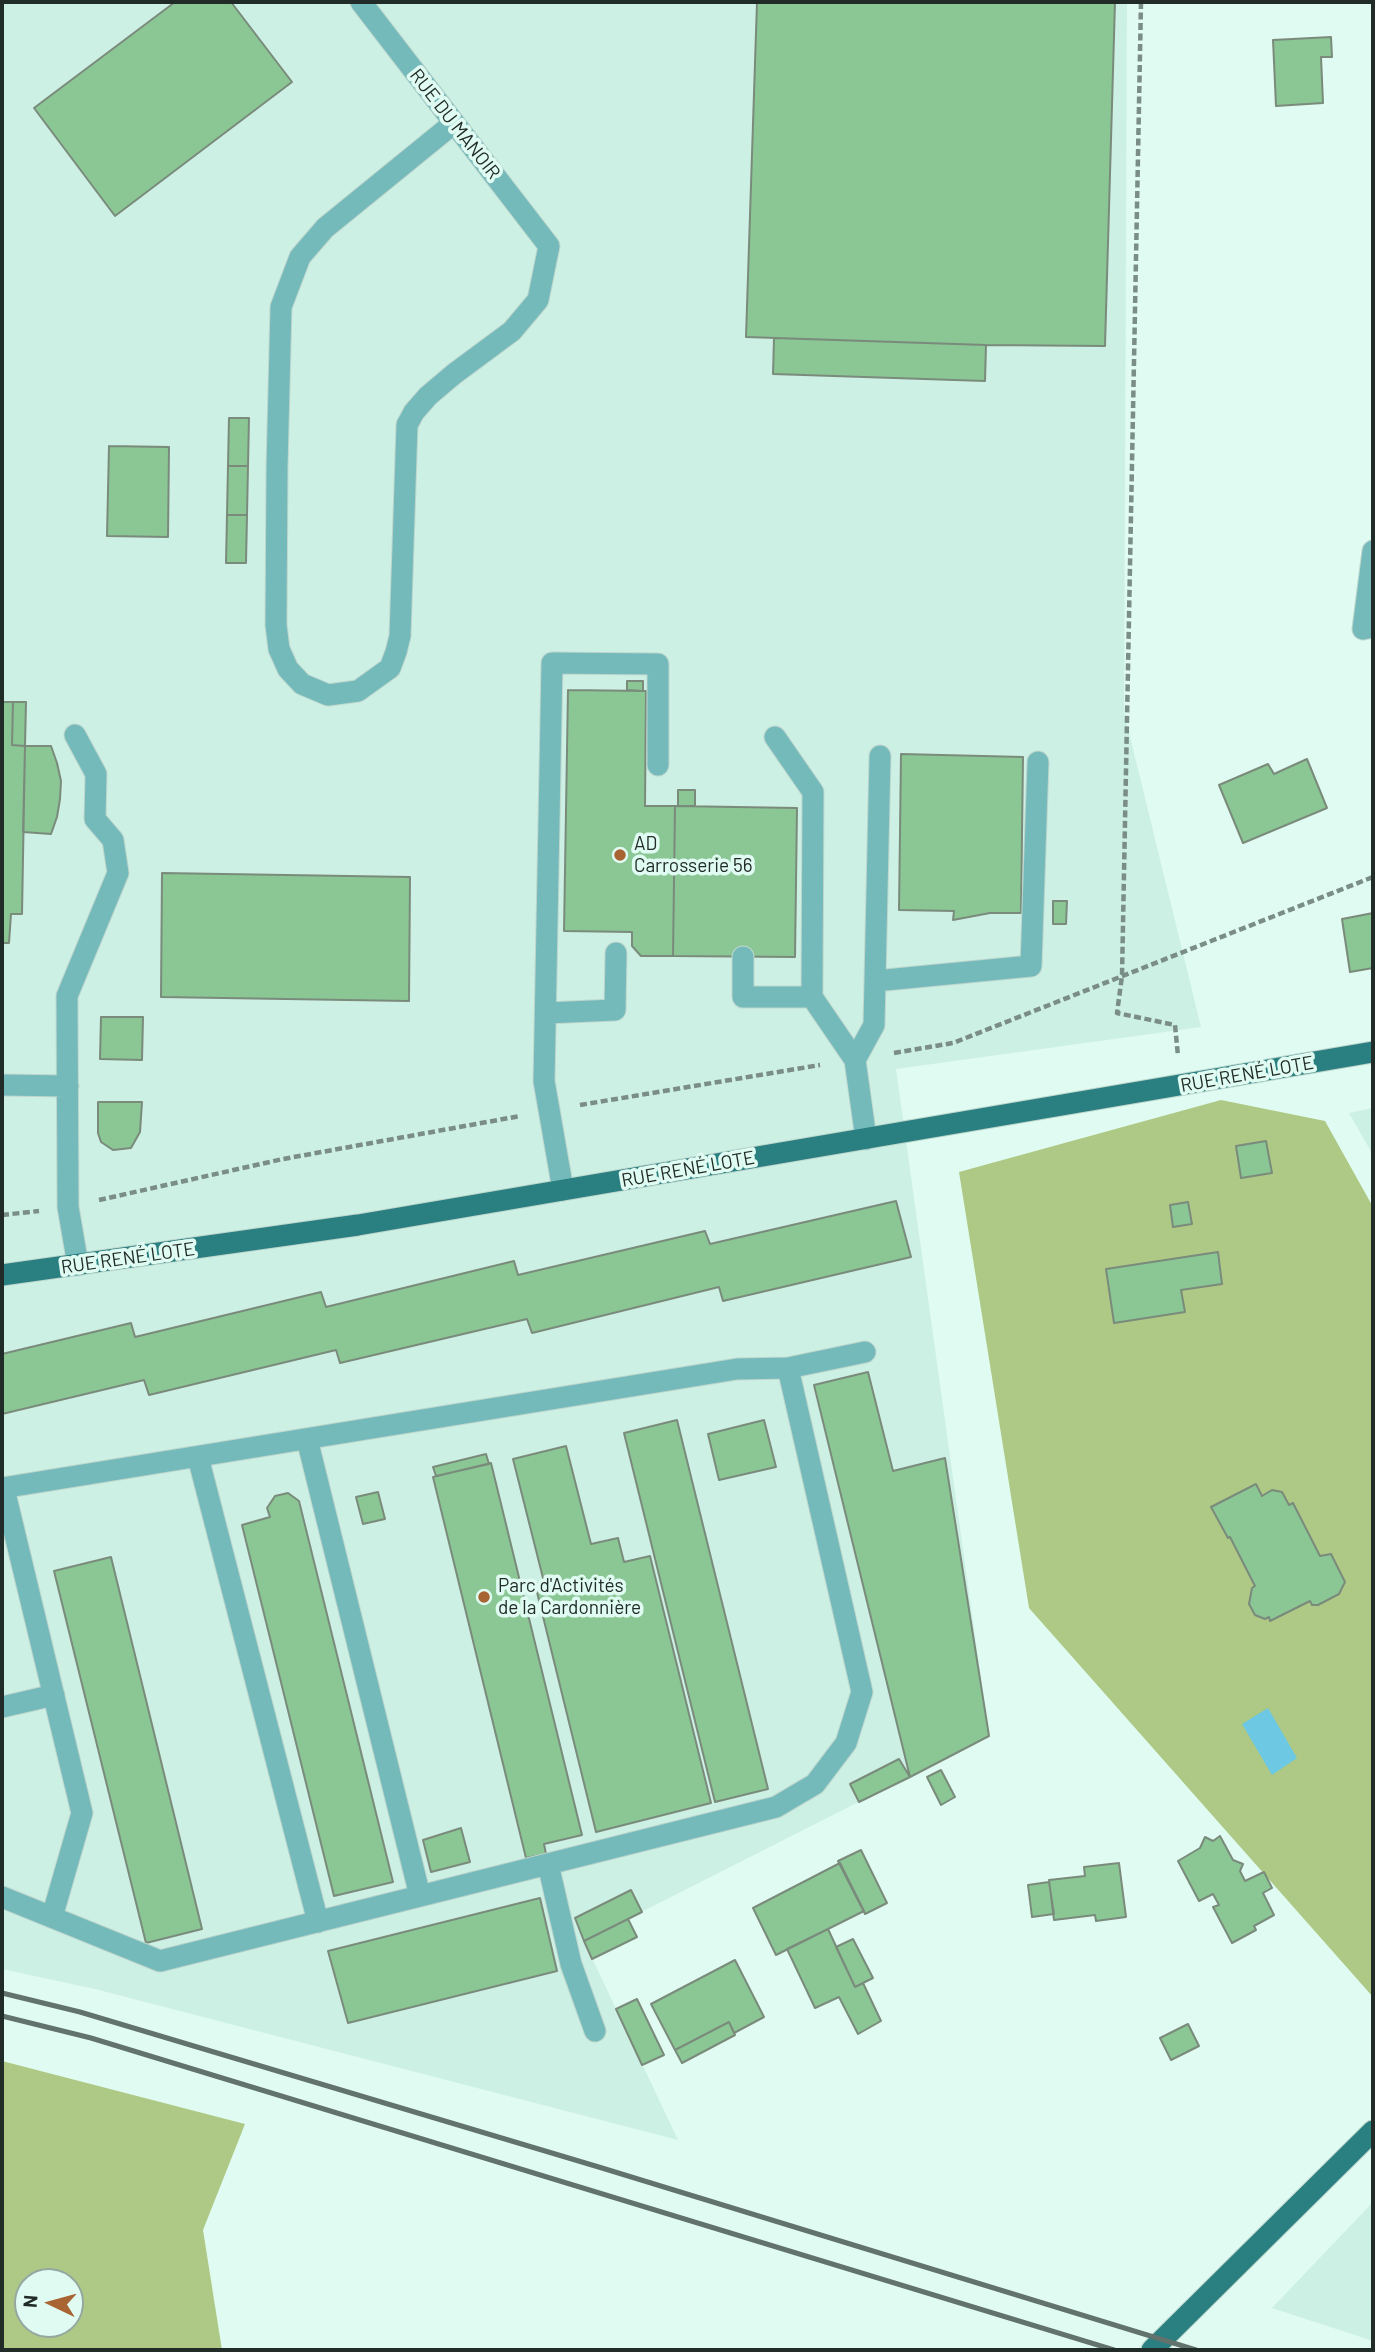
<!DOCTYPE html>
<html>
<head>
<meta charset="utf-8">
<style>
  body { margin:0 }
  #map { position:relative; width:1375px; height:2352px; overflow:hidden; background:#e0fbf1; font-family:Barlow,sans-serif }
  canvas { display:block }
  .frame { position:absolute; inset:0; border:4px solid #212c28; pointer-events:none }
  .north { position:absolute; left:14px; top:2268px; width:70px; height:70px; box-sizing:border-box; background:#e0fbf1; border:2px solid #94a8a1; border-radius:50%; rotate:275deg; font-size:19px; font-weight:700; line-height:28px; text-align:center; color:#212c28 }
  .north::after { content:''; display:block; margin:auto; width:24px; height:32px; background:#a86533; clip-path:polygon(50% 0,100% 100%,50% 72%,0 100%) }
</style>
</head>
<body>
<div id="map">
<canvas width="1375" height="2352"></canvas>
<div class="frame"></div>
<div class="north">N</div>
</div>
<script>
const ctx = document.querySelector('canvas').getContext('2d');
ctx.lineJoin = 'round';
function fillPath(path, color) { ctx.fillStyle = color; ctx.fill(path, 'evenodd'); }
const poly = rows => new Path2D(rows.map(r => 'M' + r).join(''));
function strokePath(path, color, width, dash) { ctx.strokeStyle = color; ctx.lineWidth = width; ctx.lineCap = dash ? 'butt' : 'round'; ctx.setLineDash(dash || []); ctx.stroke(path); }
function write(font, color, halo, rows, align = 'center') {
  ctx.font = font + ' Barlow,sans-serif'; ctx.lineWidth = 7; ctx.setLineDash([]); ctx.textBaseline = 'middle'; ctx.strokeStyle = halo; ctx.fillStyle = color; for (const [text, x, y, turn = 0] of rows) {
    ctx.save(); ctx.translate(x, y); ctx.rotate((+turn || 0) * Math.PI / 180); ctx.textAlign = isNaN(turn) ? turn : align; if (halo) ctx.strokeText(text, 0, 0); ctx.fillText(text, 0, 0); ctx.restore();
  }
}
fillPath(poly([
  [2,2,1127,2,1124,712,1201,1027,896,1069,989,1736,584,1941,678,2140,95,1989,2,1969],
  [1373,1108,1373,1155,1349,1113],
  [1373,2202,1373,2341,1272,2308]
]), '#cdf0e4');
fillPath(poly([
  [1221,1100,1325,1121,1373,1207,1373,1997,1029,1608,959,1172],
  [2,2061,245,2124,203,2230,222,2350,2,2350],
  [28,2282,70,2282,70,2324,28,2324]
]), '#aec985');
fillPath(poly([
  [1268,1708,1297,1758,1272,1775,1242,1724]
]), '#6cc8e3');
const building = poly([
  [175,2,231,2,292,82,115,216,34,108,175,2],
  [757,2,1115,2,1105,346,986,345,746,337,757,2],
  [1331,37,1332,57,1321,57,1323,103,1276,106,1273,40,1331,37],
  [774,338,986,345,985,381,773,374,774,338],
  [229,418,249,418,248,466,228,466,229,418],
  [109,446,169,447,168,537,107,536,109,446],
  [228,466,248,466,247,515,227,515,228,466],
  [227,515,247,515,246,563,226,563,227,515],
  [627,681,643,681,643,691,627,690,627,681],
  [568,690,646,691,645,806,675,806,673,956,641,956,632,946,632,932,564,931,568,690],
  [2,702,13,702,12,745,25,746,22,914,11,914,9,943,2,943,2,702],
  [13,702,26,702,25,746,12,745,13,702],
  [25,746,51,746,57,763,61,781,60,799,57,817,51,834,23,832,25,746],
  [901,754,1023,757,1021,913,990,913,953,920,954,911,899,910,901,754],
  [1307,759,1327,808,1243,843,1219,785,1268,764,1274,774,1307,759],
  [678,790,695,790,695,806,678,806,678,790],
  [675,806,797,808,795,957,673,956,675,806],
  [162,873,410,877,409,1001,161,997,162,873],
  [1053,901,1067,901,1066,924,1053,924,1053,901],
  [1373,913,1373,968,1350,972,1342,919,1373,913],
  [101,1017,143,1017,142,1060,100,1059,101,1017],
  [98,1102,142,1102,140,1132,131,1148,113,1150,101,1142,98,1133,98,1102],
  [1266,1141,1272,1173,1241,1178,1236,1146,1266,1141],
  [896,1201,911,1257,723,1301,719,1287,532,1333,527,1319,340,1363,336,1350,149,1395,144,1380,2,1414,2,1354,131,1323,135,1337,321,1292,326,1307,514,1261,518,1275,705,1231,710,1244,896,1201],
  [1188,1202,1192,1224,1173,1227,1170,1205,1188,1202],
  [1218,1252,1222,1284,1181,1290,1185,1312,1114,1323,1106,1269,1218,1252],
  [868,1372,893,1471,945,1458,989,1736,910,1777,814,1385,868,1372],
  [677,1420,768,1789,715,1802,624,1433,677,1420],
  [764,1420,776,1467,719,1480,708,1434,764,1420],
  [566,1446,591,1544,618,1538,624,1562,650,1556,711,1803,596,1832,535,1584,544,1582,513,1459,566,1446],
  [486,1454,489,1464,436,1476,433,1467,486,1454],
  [491,1463,582,1835,544,1844,546,1854,526,1858,433,1477,491,1463],
  [1256,1484,1262,1496,1272,1490,1282,1492,1289,1505,1293,1503,1320,1556,1331,1554,1345,1582,1339,1594,1318,1605,1312,1605,1310,1601,1270,1621,1269,1617,1265,1619,1255,1615,1249,1604,1252,1588,1255,1586,1230,1537,1228,1538,1211,1507,1256,1484],
  [378,1492,385,1519,363,1524,356,1497,378,1492],
  [288,1493,299,1501,393,1882,334,1896,242,1525,270,1517,267,1508,275,1496,288,1493],
  [111,1557,202,1929,146,1943,54,1571,111,1557],
  [899,1759,910,1777,859,1802,850,1784,899,1759],
  [941,1770,955,1797,941,1805,927,1777,941,1770],
  [461,1828,470,1862,431,1872,423,1840,461,1828],
  [1220,1836,1233,1860,1243,1864,1240,1871,1245,1881,1264,1872,1272,1888,1263,1893,1274,1915,1254,1926,1256,1930,1232,1943,1213,1907,1219,1905,1213,1894,1199,1901,1178,1861,1200,1848,1205,1837,1213,1841,1220,1836],
  [861,1850,887,1903,865,1914,838,1861,861,1850],
  [840,1863,864,1911,776,1955,753,1908,840,1863],
  [1119,1863,1126,1917,1096,1921,1095,1915,1054,1920,1049,1880,1085,1876,1084,1867,1119,1863],
  [1049,1882,1054,1914,1032,1917,1028,1885,1049,1882],
  [631,1890,642,1912,584,1941,575,1918,631,1890],
  [540,1898,557,1971,348,2023,328,1951,540,1898],
  [628,1919,637,1937,592,1959,584,1941,628,1919],
  [828,1929,855,1987,863,1983,881,2021,858,2034,839,1997,815,2008,787,1949,828,1929],
  [853,1939,873,1978,855,1987,836,1947,853,1939],
  [735,1960,764,2017,734,2033,729,2022,675,2050,651,2004,735,1960],
  [637,1999,664,2055,642,2065,616,2009,637,1999],
  [729,2022,735,2035,682,2063,675,2050,729,2022],
  [1188,2024,1199,2046,1171,2060,1160,2038,1188,2024]
]);
fillPath(building, '#8ac795');
strokePath(building, '#7a8b7c', 2);
const minor = poly([
  [361,2,549,246,538,300,512,331,454,374,428,396,414,412,407,425,400,636,396,652,390,668,358,691,328,695,302,684,288,669,279,649,276,625,277,467,281,307,300,257,325,228,454,123],
  [1373,551,1363,629,1373,627],
  [75,735,96,774,95,819,113,840,118,873,67,996,68,1207,78,1265],
  [775,737,813,792,812,997,855,1060,866,1139],
  [743,957,743,997,812,997],
  [875,981,1031,966,1038,762],
  [546,1013,615,1010,616,953],
  [855,1060,874,1025,880,756],
  [2,1085,68,1086],
  [563,1190,544,1081,552,663,658,664,658,765],
  [307,1439,420,1896],
  [198,1457,318,1922],
  [2,1488,737,1369,788,1368,865,1352],
  [4,1489,82,1813,52,1917],
  [2,1707,54,1695],
  [548,1864,571,1964,595,2031],
  [2,1897,160,1961,776,1807,815,1784,846,1743,862,1692,788,1368]
]);
const major = poly([
  [2,1275,358,1225,1373,1052],
  [1152,2350,1373,2131]
]);
strokePath(minor, '#bed6cd', 23);
strokePath(major, '#bed6cd', 23);
strokePath(poly([
  [1141,2,1122,976,1117,1013,1175,1025,1178,1056],
  [894,1053,953,1043,1373,877],
  [580,1105,820,1065],
  [99,1200,283,1159,520,1116],
  [2,1215,39,1211]
]), '#7a8d86', 4.5, [7, 3.5]);
strokePath(minor, '#75babb', 21);
strokePath(major, '#2a7f80', 21);
strokePath(poly([
  [2,1993,80,2012,602,2168,1196,2350],
  [2,2016,91,2038,1114,2350]
]), '#62726c', 5);
for (const [x, y, r, color] of [
  [620,855,7,"#a86533"],
  [484,1597,7,"#a86533"]
]) { const dot = new Path2D(); dot.arc(x, y, r, 0, 2 * Math.PI); ctx.fillStyle = color; ctx.fill(dot); strokePath(dot, '#e0fbf1', 2.5); }
write('19px', '#212c28', '#e0fbf1', [
  ["RUE DU MANOIR",455,124,52],
  ["RUE RENÉ LOTE",1247,1074,-10],
  ["RUE RENÉ LOTE",688,1169,-10],
  ["RUE RENÉ LOTE",128,1258,-8]
]);
write('19px', '#212c28', '#e0fbf1', [
  ["AD",634,844],
  ["Carrosserie 56",634,866],
  ["Parc d'Activités",498,1586],
  ["de la Cardonnière",498,1608]
], 'left');
</script>
</body>
</html>
